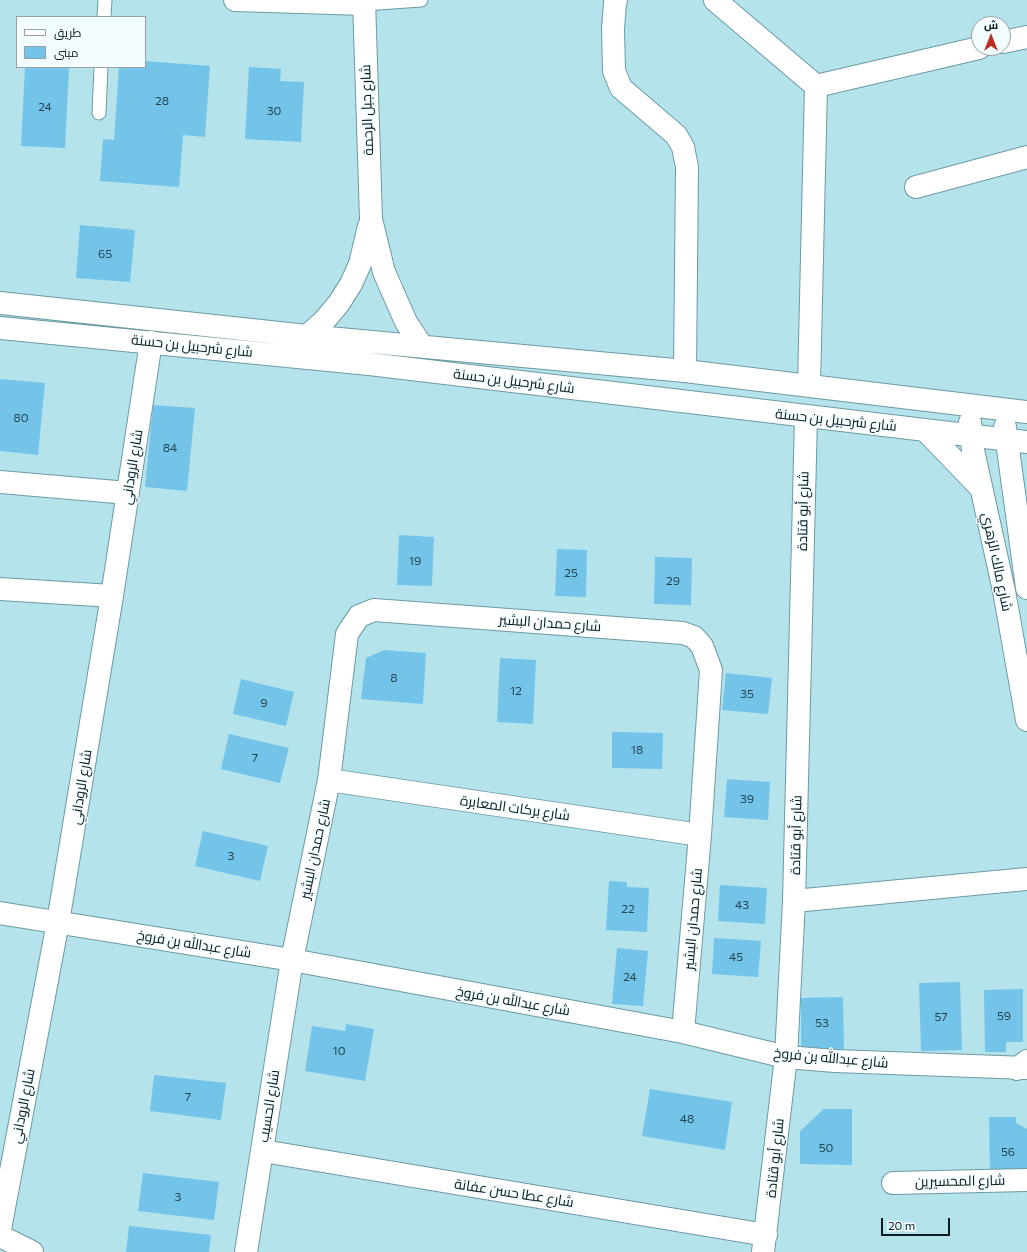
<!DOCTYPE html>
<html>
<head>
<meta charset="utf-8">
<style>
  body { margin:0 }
  #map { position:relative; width:1027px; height:1252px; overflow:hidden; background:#b4e3ec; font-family:Commissioner,Cairo,sans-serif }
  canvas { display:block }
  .legend { position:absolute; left:16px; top:16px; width:130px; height:52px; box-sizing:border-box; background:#f3fcfe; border:1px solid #95a2a4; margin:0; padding:5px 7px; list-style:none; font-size:12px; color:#081b1e }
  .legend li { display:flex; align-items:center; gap:8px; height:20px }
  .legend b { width:20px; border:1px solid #95a2a4 }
  .north { position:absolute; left:971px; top:16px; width:40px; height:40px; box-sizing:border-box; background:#f3fcfe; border:1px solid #95a2a4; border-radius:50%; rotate:0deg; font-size:11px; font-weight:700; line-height:16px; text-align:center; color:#081b1e }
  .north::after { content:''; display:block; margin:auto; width:14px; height:18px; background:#bc2f1f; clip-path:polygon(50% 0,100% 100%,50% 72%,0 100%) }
  .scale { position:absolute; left:881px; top:1218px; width:69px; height:18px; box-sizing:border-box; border:2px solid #081b1e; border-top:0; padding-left:5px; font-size:12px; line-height:14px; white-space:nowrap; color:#081b1e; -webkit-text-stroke:3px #f3fcfe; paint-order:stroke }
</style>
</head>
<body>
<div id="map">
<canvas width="1027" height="1252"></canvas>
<ul class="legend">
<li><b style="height:5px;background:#fff"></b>طريق</li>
<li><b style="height:11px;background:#74c4ea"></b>مبنى</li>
</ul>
<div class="north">ش</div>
<div class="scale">20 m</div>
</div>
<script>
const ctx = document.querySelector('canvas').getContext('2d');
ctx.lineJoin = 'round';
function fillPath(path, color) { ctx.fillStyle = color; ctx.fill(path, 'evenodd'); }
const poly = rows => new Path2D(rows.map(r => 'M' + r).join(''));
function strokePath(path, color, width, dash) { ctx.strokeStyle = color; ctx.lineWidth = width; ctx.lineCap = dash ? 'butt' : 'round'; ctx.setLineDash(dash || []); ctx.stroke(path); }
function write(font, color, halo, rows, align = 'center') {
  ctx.font = font + ' Commissioner,Cairo,sans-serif'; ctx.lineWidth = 3; ctx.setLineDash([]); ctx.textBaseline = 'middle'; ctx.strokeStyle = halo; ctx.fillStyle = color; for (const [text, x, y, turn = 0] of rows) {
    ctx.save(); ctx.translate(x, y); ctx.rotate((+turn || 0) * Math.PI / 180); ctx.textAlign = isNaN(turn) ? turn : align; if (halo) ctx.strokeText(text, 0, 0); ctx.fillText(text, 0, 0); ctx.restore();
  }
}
fillPath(poly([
  [145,61,210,66,205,137,183,135,179,187,100,181,103,139,114,140,119,67,145,67],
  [25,67,69,67,65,148,21,146],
  [249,67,281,69,280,81,304,82,301,142,245,139],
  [80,225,135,230,130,282,76,278],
  [0,379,45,383,38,455,0,451],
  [153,405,195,408,187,491,145,487],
  [399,535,434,537,432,586,397,585],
  [557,549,587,550,586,597,555,596],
  [655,557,692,558,691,605,654,604],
  [384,650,426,653,423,704,361,699,366,658],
  [500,658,536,660,533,724,497,722],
  [726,673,772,678,768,714,722,710],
  [241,679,294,692,286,726,233,714],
  [612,732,663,733,662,769,612,768],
  [229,734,289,748,280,783,221,769],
  [727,779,770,782,768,820,724,817],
  [203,831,268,846,260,881,195,866],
  [609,881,627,882,627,887,649,888,647,932,606,930],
  [720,885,767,888,765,924,718,921],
  [714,938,761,941,758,977,712,974],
  [617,948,648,951,643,1006,612,1004],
  [960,982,962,1050,921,1051,919,983],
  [1023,989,1023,1042,1006,1042,1006,1052,985,1052,984,990],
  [843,997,844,1049,801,1049,801,998],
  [346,1024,374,1029,365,1081,305,1071,312,1026,345,1031],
  [154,1075,226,1083,221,1120,150,1111],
  [650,1089,732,1102,725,1150,642,1136],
  [824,1109,852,1109,852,1165,800,1164,800,1131],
  [989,1117,1016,1117,1016,1123,1027,1129,1027,1176,990,1176],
  [143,1173,219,1182,214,1220,138,1211],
  [129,1226,211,1235,209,1252,126,1252]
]), '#74c4ea');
const lane = poly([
  [364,4,421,0],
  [104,17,105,0],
  [99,113,101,67]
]);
const street = poly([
  [235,0,364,4],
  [616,0,615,3,613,29,614,71,621,88,676,135,683,147,687,167,685,371],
  [715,0,816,86,809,385],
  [1003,42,1027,37],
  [816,86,979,48],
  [916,187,1027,157],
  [0,482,128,493],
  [0,589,112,596],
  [329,780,700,835],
  [794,901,1027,879],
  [0,913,292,960,683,1032,786,1057,835,1061,1027,1068],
  [263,1151,766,1235],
  [893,1183,1027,1180],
  [0,1229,58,922,112,596,151,342],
  [0,1236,32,1252],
  [246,1252,292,960,329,780,347,634,359,616,374,610,683,633,694,637,702,646,711,670,700,835,683,1032],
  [763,1252,786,1057,794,901,806,417]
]);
const secondary = poly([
  [364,0,371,219,384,272,406,322,421,345],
  [0,303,307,336,685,371,1027,412],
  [0,328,369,364,1027,442],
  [307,336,324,321,339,303,351,284,360,264,369,226],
  [970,422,973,450,1004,591,1027,720],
  [1005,427,1027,588],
  [925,430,981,488],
  [1017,1069,1027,1061]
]);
strokePath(lane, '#6c9aa2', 15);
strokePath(street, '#6c9aa2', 24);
strokePath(secondary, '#6c9aa2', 24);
strokePath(lane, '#fff', 13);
strokePath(street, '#fff', 22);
strokePath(secondary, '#fff', 22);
write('12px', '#234551', null, [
  ["28",162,101],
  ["24",45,107],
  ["30",274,111],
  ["65",105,254],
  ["80",21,418],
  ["84",170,448],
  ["19",415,561],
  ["25",571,573],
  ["29",673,581],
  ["8",394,678],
  ["12",516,691],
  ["35",747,694],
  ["9",264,703],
  ["18",637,750],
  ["7",255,758],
  ["39",747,799],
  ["3",231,856],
  ["43",742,905],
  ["22",628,909],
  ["45",736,957],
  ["24",630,977],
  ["59",1004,1016],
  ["57",941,1017],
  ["53",822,1023],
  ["10",339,1051],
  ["7",188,1097],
  ["48",687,1119],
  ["50",826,1148],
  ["56",1008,1152],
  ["3",178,1197]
]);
write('14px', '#081b1e', '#f3fcfe', [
  ["شارع جبل الرحمة",367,110,-92],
  ["شارع شرحبيل بن حسنة",192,346,6],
  ["شارع شرحبيل بن حسنة",514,381,7],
  ["شارع شرحبيل بن حسنة",836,420,6],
  ["شارع الروداني",132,467,-81],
  ["شارع أبو قتادة",803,511,-89],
  ["شارع مالك الزهري",997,562,78],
  ["شارع حمدان البشير",550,623,4],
  ["شارع الروداني",81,787,-81],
  ["شارع بركات المعابرة",515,808,8],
  ["شارع أبو قتادة",796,835,-89],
  ["شارع حمدان البشير",315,849,-78],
  ["شارع حمدان البشير",693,919,-85],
  ["شارع عبدالله بن فروخ",194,944,9],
  ["شارع عبدالله بن فروخ",513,1001,10],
  ["شارع عبدالله بن فروخ",831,1058,5],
  ["شارع الروداني",23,1106,-79],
  ["شارع الحسيب",269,1106,-81],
  ["شارع أبو قتادة",775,1158,-84],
  ["شارع المحسيرين",960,1181,-1],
  ["شارع عطا حسن عفانة",514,1193,9]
]);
</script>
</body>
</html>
